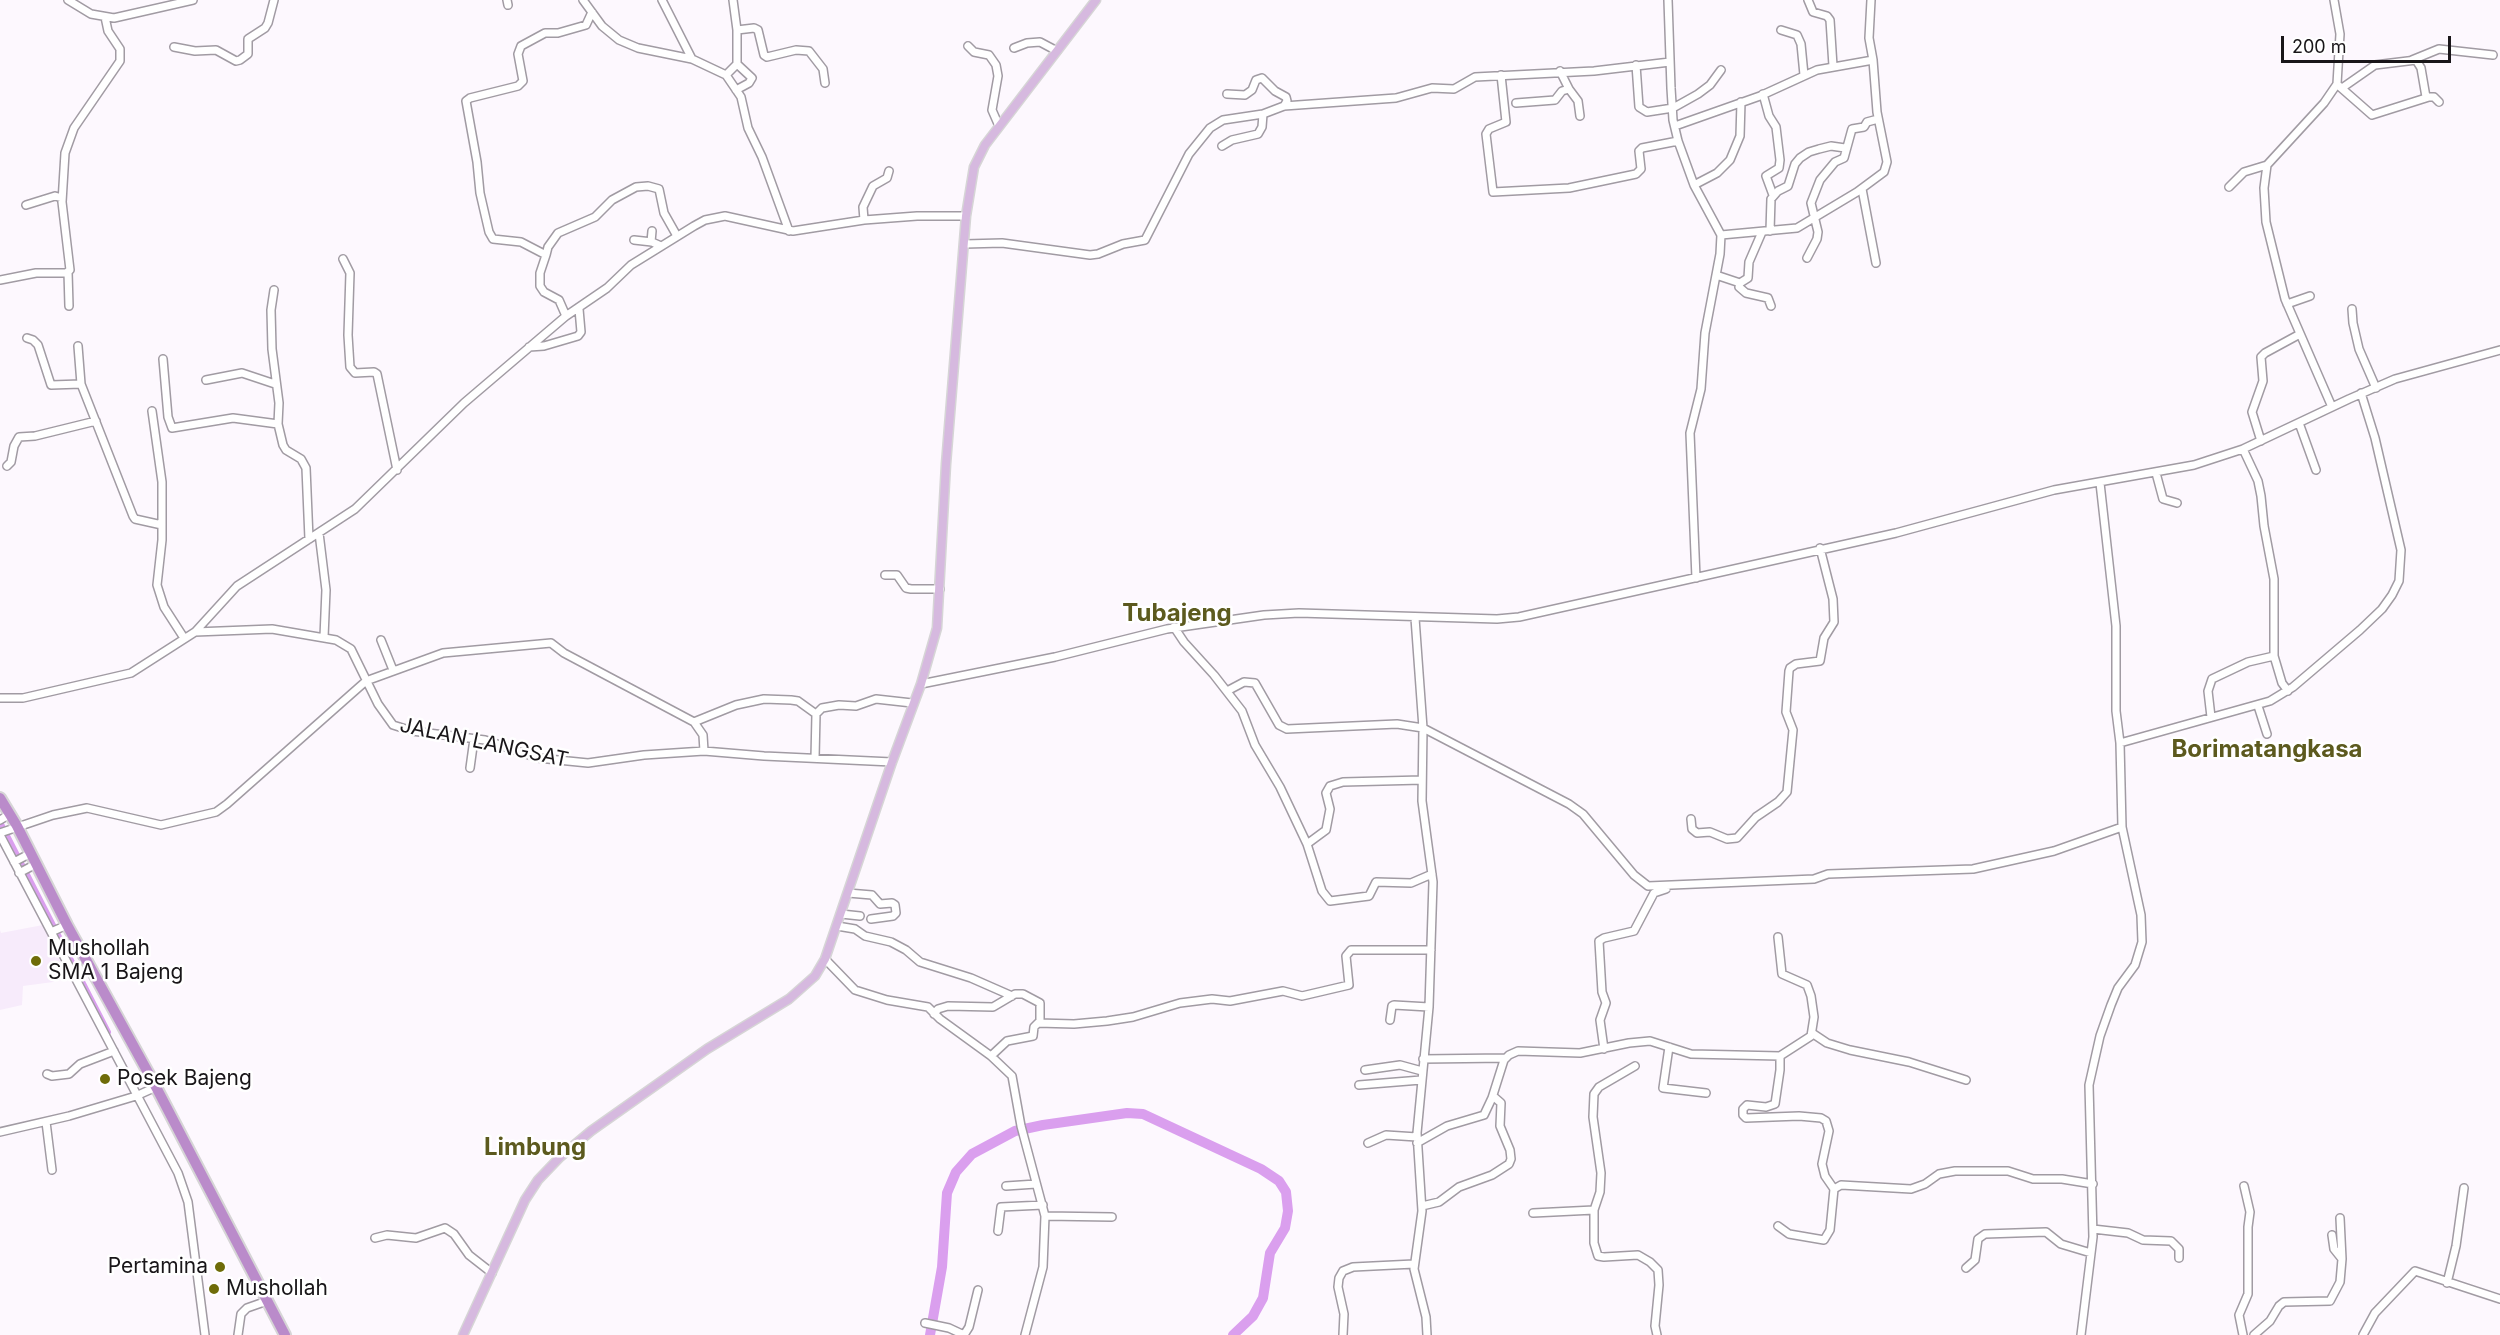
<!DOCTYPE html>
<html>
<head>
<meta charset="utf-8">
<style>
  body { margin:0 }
  #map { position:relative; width:2500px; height:1335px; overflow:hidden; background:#fdf8fe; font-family:Inter,sans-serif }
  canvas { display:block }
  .scale { position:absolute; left:2281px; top:36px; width:170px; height:27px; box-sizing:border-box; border:3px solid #191619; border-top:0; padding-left:8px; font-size:18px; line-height:21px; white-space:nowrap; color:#191619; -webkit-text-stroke:4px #fff; paint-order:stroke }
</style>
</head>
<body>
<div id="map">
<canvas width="2500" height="1335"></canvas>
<div class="scale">200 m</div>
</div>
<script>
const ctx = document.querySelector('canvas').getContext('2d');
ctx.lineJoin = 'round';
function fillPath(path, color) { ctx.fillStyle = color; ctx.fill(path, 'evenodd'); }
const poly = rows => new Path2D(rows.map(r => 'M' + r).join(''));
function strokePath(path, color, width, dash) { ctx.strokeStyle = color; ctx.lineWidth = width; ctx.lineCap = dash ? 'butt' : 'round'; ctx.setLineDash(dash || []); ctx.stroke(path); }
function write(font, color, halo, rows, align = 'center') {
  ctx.font = font + ' Inter,sans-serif'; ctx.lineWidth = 5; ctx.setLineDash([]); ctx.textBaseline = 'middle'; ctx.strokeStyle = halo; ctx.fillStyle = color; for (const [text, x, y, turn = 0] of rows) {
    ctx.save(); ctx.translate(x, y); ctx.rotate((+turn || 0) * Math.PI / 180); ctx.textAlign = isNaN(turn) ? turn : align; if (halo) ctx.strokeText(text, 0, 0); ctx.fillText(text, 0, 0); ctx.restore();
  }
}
fillPath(poly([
  [43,925,66,974,53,982,23,986,22,1005,0,1010,0,930,1,933]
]), '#f7ebfb');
strokePath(poly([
  [0,822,108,1032]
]), '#da9fee', 6);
strokePath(poly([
  [930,1335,942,1267,947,1193,956,1172,972,1154,1015,1131,1043,1125,1127,1113,1143,1114,1261,1169,1279,1181,1286,1192,1288,1211,1285,1228,1270,1253,1263,1298,1253,1316,1233,1335]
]), '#da9fee', 10);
const minor = poly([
  [68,0,91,14,114,18,193,0],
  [507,0,508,5],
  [583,0,602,26,619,40,638,48,692,59],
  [662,0,692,59,726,75,741,97,748,128,762,157,789,231],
  [1668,0,1671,88,1673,120,1678,141,1694,185,1721,235,1720,254,1705,333,1701,389,1690,433,1696,578],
  [1808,0,1813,12,1827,16,1830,20,1833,66],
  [1871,0,1869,38,1873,60],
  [737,30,754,28,758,30,764,55,767,57,796,50,809,51,823,69,825,83],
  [1781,30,1797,35,1801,44,1804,75],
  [968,46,974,52,989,55,996,65,998,76,992,110,999,126],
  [174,47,195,51,216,50,236,61,240,60,248,54,248,39,265,28,268,23,274,0],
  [1014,48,1027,43,1040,42,1057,51],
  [2412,60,2439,49,2493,55],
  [1636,65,1639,107,1647,112,1673,108,1698,94,1710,85,1721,70],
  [1560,71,1569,89,1578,101,1580,116],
  [726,75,737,64,737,30,733,0],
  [1501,75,1506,122,1489,129,1486,134,1493,192,1569,188,1636,174,1641,169,1639,151,1642,148,1678,141],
  [2339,86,2372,115,2429,97,2434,97,2439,102],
  [2342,88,2375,65,2416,60,2421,68,2426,97],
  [736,90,749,83,752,78,737,64],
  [1227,94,1245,95,1252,90,1256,80,1262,78,1275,91,1286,97,1287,101,1284,106],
  [1763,94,1769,116,1776,127,1780,160,1779,168,1766,176,1773,195],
  [1516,103,1555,100,1562,91,1569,89],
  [1675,126,1760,96,1817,70,1873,60,1877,112,1887,162,1884,172,1857,192,1797,228,1721,235],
  [1222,146,1232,140,1258,134,1262,127,1263,114],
  [1694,185,1717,173,1730,160,1740,136,1741,102],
  [2229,187,2244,172,2267,165],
  [1862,189,1876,263],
  [26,205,55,196,62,198],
  [864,220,863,207,873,186,887,178,889,171],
  [1770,231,1771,199,1778,191,1788,186,1795,164,1800,158,1809,152,1819,149,1831,146,1845,148],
  [1762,232,1749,262,1748,278,1740,283,1739,287,1746,293,1768,298,1771,306],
  [634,240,652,242,661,246],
  [651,242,652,231],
  [965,244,1002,243,1090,255,1098,254,1123,244,1145,240,1189,154,1210,128,1223,120,1263,114,1284,106,1396,98,1432,88,1454,89,1475,77,1594,71,1670,62],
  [546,255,548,247,558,233,595,217,612,200,636,187,648,186,659,189,664,213,677,236],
  [1807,258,1817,239,1818,232,1811,203,1820,180,1835,162,1844,158,1852,129,1864,127,1867,122,1878,119],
  [343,259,350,273,348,335,350,367,355,373,374,372,377,374,397,470],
  [68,272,69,306],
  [1716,275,1740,283],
  [0,280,36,273,66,273,70,270,62,202,65,153,74,128,120,61,120,49,108,31,105,17],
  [274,290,271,310,272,349,279,403,278,424,283,445,286,450,301,459,306,468,309,539],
  [2287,304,2310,296],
  [2352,309,2353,323,2359,349,2376,388],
  [566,316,559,300,544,292,540,286,540,273,546,255,521,242,493,239,489,232,480,193,477,162,466,101,470,98,518,86,523,81,518,54,521,46,545,33,558,33,586,25,592,12],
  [27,338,33,340,38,345,51,385,81,384,133,516,135,519,162,525],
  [78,346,81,384],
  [529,347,544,346,578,336,581,332,579,309],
  [163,359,168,417,172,428,233,418,278,424],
  [206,380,242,373,275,384],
  [2332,407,2285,299,2266,222,2264,188,2267,165,2324,103,2337,84,2340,34,2334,0],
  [152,411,162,482,162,540,157,585,164,607,184,638],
  [2299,423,2316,470],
  [2261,441,2252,412,2263,381,2261,357,2265,353,2300,334],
  [2243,449,2258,481,2261,496,2264,526,2274,579,2274,656,2282,683,2288,691],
  [7,466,11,462,14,446,19,437,35,436,96,421],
  [2156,473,2163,499,2177,503],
  [319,533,326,590,324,637],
  [885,575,897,575,906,588,911,589,940,589],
  [1415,618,1423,728,1422,801,1433,882,1429,1007,1417,1133,1422,1211,1414,1269,1426,1317,1427,1335],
  [1174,627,1184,642,1214,675,1242,711,1255,745,1280,787,1307,844,1322,891,1330,901,1369,896,1376,882,1411,883,1432,874],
  [195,632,272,629,336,640,351,649,378,704,393,725,412,731,485,740,538,758,588,763,644,755,704,751,764,756,892,762],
  [381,640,393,670],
  [921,684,1055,657,1167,629,1264,615,1299,613,1497,619,1519,617,1896,533,2054,490,2194,465,2243,449,2349,399,2395,379,2500,350],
  [1227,691,1244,682,1255,683,1279,725,1287,729,1397,724,1423,728,1569,804,1583,814,1634,875,1648,886,1814,879,1828,874,1973,869,2054,851,2122,827],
  [0,698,23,698,131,673,195,632,237,586,355,509,464,403,566,316,607,288,631,265,694,226,705,220,725,216,793,231,864,220,917,216,966,216],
  [2258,706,2267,734],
  [2211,717,2208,691,2212,679,2248,662,2274,656],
  [2120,743,2270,701,2293,687,2360,630,2382,609,2392,595,2399,581,2401,550,2375,438,2361,393],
  [704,751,703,735,694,722,736,705,764,699,791,700,798,701,816,714],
  [815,758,816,714,822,708,839,705,856,706,876,699,912,703],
  [470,768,474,739],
  [1691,819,1692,829,1697,833,1710,832,1727,839,1737,838,1756,817,1778,802,1787,792,1793,730,1786,712,1789,671,1790,668,1796,664,1820,661,1824,638,1834,622,1833,599,1820,548],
  [0,820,10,814],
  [0,833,53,815,87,808,161,825,216,812,227,804,366,681,443,653,551,643,564,653,694,722],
  [0,835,178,1173,188,1202,205,1335],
  [1307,844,1326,830,1330,809,1326,793,1330,786,1343,782,1422,780],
  [14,862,31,853],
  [19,873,36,864],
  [848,893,872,895,880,904,892,903,895,905,896,913,893,916,871,919],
  [841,914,860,916],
  [837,926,855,929,865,936,891,942,906,950,920,962,971,978,1012,996],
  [51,932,67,925],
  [825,959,855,990,887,1000,928,1007,940,1019,991,1056,1012,1076,1021,1126,1045,1216,1043,1267,1025,1335],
  [934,1014,938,1009,948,1006,993,1007,1015,994,1023,994,1040,1003,1040,1023],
  [1390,1020,1392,1006,1394,1005,1429,1007],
  [1812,1033,1827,1043,1850,1050,1909,1062,1966,1080],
  [1669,1047,1663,1088,1706,1093],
  [1604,1049,1600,1020,1606,1003,1602,992,1599,941,1604,938,1634,931,1654,893,1666,889],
  [991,1056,1007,1041,1033,1036,1034,1027,1038,1023,1074,1024,1107,1021,1133,1017,1180,1003,1212,999,1230,1001,1283,991,1302,996,1349,985,1346,956,1351,950,1431,950],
  [1780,1056,1780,1070,1775,1104,1766,1107,1747,1105,1743,1109,1743,1115,1746,1118,1799,1116,1821,1118,1826,1121,1829,1131,1822,1164,1825,1176,1834,1189],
  [1423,1059,1506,1058],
  [1635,1066,1599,1087,1594,1094,1593,1117,1601,1173,1600,1192,1594,1210,1594,1243,1598,1256,1604,1257,1638,1255,1650,1262,1658,1270,1659,1285,1655,1326,1657,1335],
  [1365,1070,1400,1065,1422,1071],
  [47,1074,52,1076,69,1074,80,1064,114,1051],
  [1359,1085,1421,1080],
  [46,1122,52,1170],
  [0,1132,69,1116,136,1096,156,1087],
  [1368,1143,1386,1135,1417,1137],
  [1417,1143,1447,1126,1484,1115,1492,1098,1504,1060,1509,1055,1518,1051,1580,1053,1629,1043,1650,1041,1691,1054,1780,1056,1811,1036,1814,1017,1811,996,1807,985,1782,974,1778,937],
  [1006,1186,1036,1184],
  [1422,1206,1439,1202,1459,1187,1492,1175,1509,1164,1511,1159,1510,1150,1500,1126,1501,1103,1493,1096],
  [1533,1213,1594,1210],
  [1045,1216,1112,1217],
  [2340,1218,2342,1259],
  [1778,1226,1789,1234,1824,1240,1830,1230,1834,1189,1841,1185,1911,1189,1925,1184,1939,1174,1955,1171,2008,1171,2033,1179,2062,1179,2093,1184],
  [2093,1229,2128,1233,2143,1240,2171,1241,2179,1249,2179,1258],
  [998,1231,1001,1207,1043,1205],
  [375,1238,387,1235,416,1238,445,1228,454,1234,469,1255,492,1273],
  [1966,1268,1975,1260,1978,1239,1985,1234,2046,1232,2061,1244,2091,1253],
  [2447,1283,2456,1246,2464,1188],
  [925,1323,949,1328,964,1335],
  [238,1335,241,1314,247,1308,267,1301],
  [964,1335,969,1327,978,1290],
  [1343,1335,1344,1314,1338,1287,1339,1278,1343,1271,1353,1267,1414,1264],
  [2081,1335,2093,1237,2089,1085,2100,1036,2111,1005,2118,988,2135,965,2142,942,2141,915,2122,827,2120,743,2116,711,2116,626,2100,483],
  [2243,1335,2239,1315,2248,1294,2248,1227,2250,1212,2244,1186],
  [2254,1335,2270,1321,2279,1306,2284,1302,2330,1301,2340,1282,2342,1259,2334,1249,2332,1235],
  [2363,1335,2375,1313,2415,1271,2500,1299]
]);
const major = poly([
  [463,1335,525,1200,538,1180,560,1157,591,1131,707,1049,789,999,815,976,825,959,892,762,921,684,937,628,946,464,966,216,974,167,985,145,1096,0]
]);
const highway = poly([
  [0,798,17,826,67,925,156,1087,285,1335]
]);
strokePath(minor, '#a19ba3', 10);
strokePath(major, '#d6d5d6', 11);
strokePath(highway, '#d6d5d6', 14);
strokePath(minor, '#fff', 7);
strokePath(major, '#d6b9df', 8);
strokePath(highway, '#ba8bca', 10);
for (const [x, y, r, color] of [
  [36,961,6,"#6f6c09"],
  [105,1079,6,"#6f6c09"],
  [220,1267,6,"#6f6c09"],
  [214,1289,6,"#6f6c09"]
]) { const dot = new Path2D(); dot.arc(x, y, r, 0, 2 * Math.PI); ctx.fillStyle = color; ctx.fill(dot); strokePath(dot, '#fff', 2); }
write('21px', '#191619', '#fff', [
  ["JALAN LANGSAT",484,743,12]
]);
write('21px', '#191619', '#fff', [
  ["Mushollah",48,949],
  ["SMA 1 Bajeng",48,973],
  ["Posek Bajeng",117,1079],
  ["Pertamina",208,1267,"right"],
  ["Mushollah",226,1289]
], 'left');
write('bold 24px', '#5c5a1e', '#fff', [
  ["Tubajeng",1177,614],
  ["Borimatangkasa",2267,750],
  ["Limbung",535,1148]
]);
</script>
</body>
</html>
